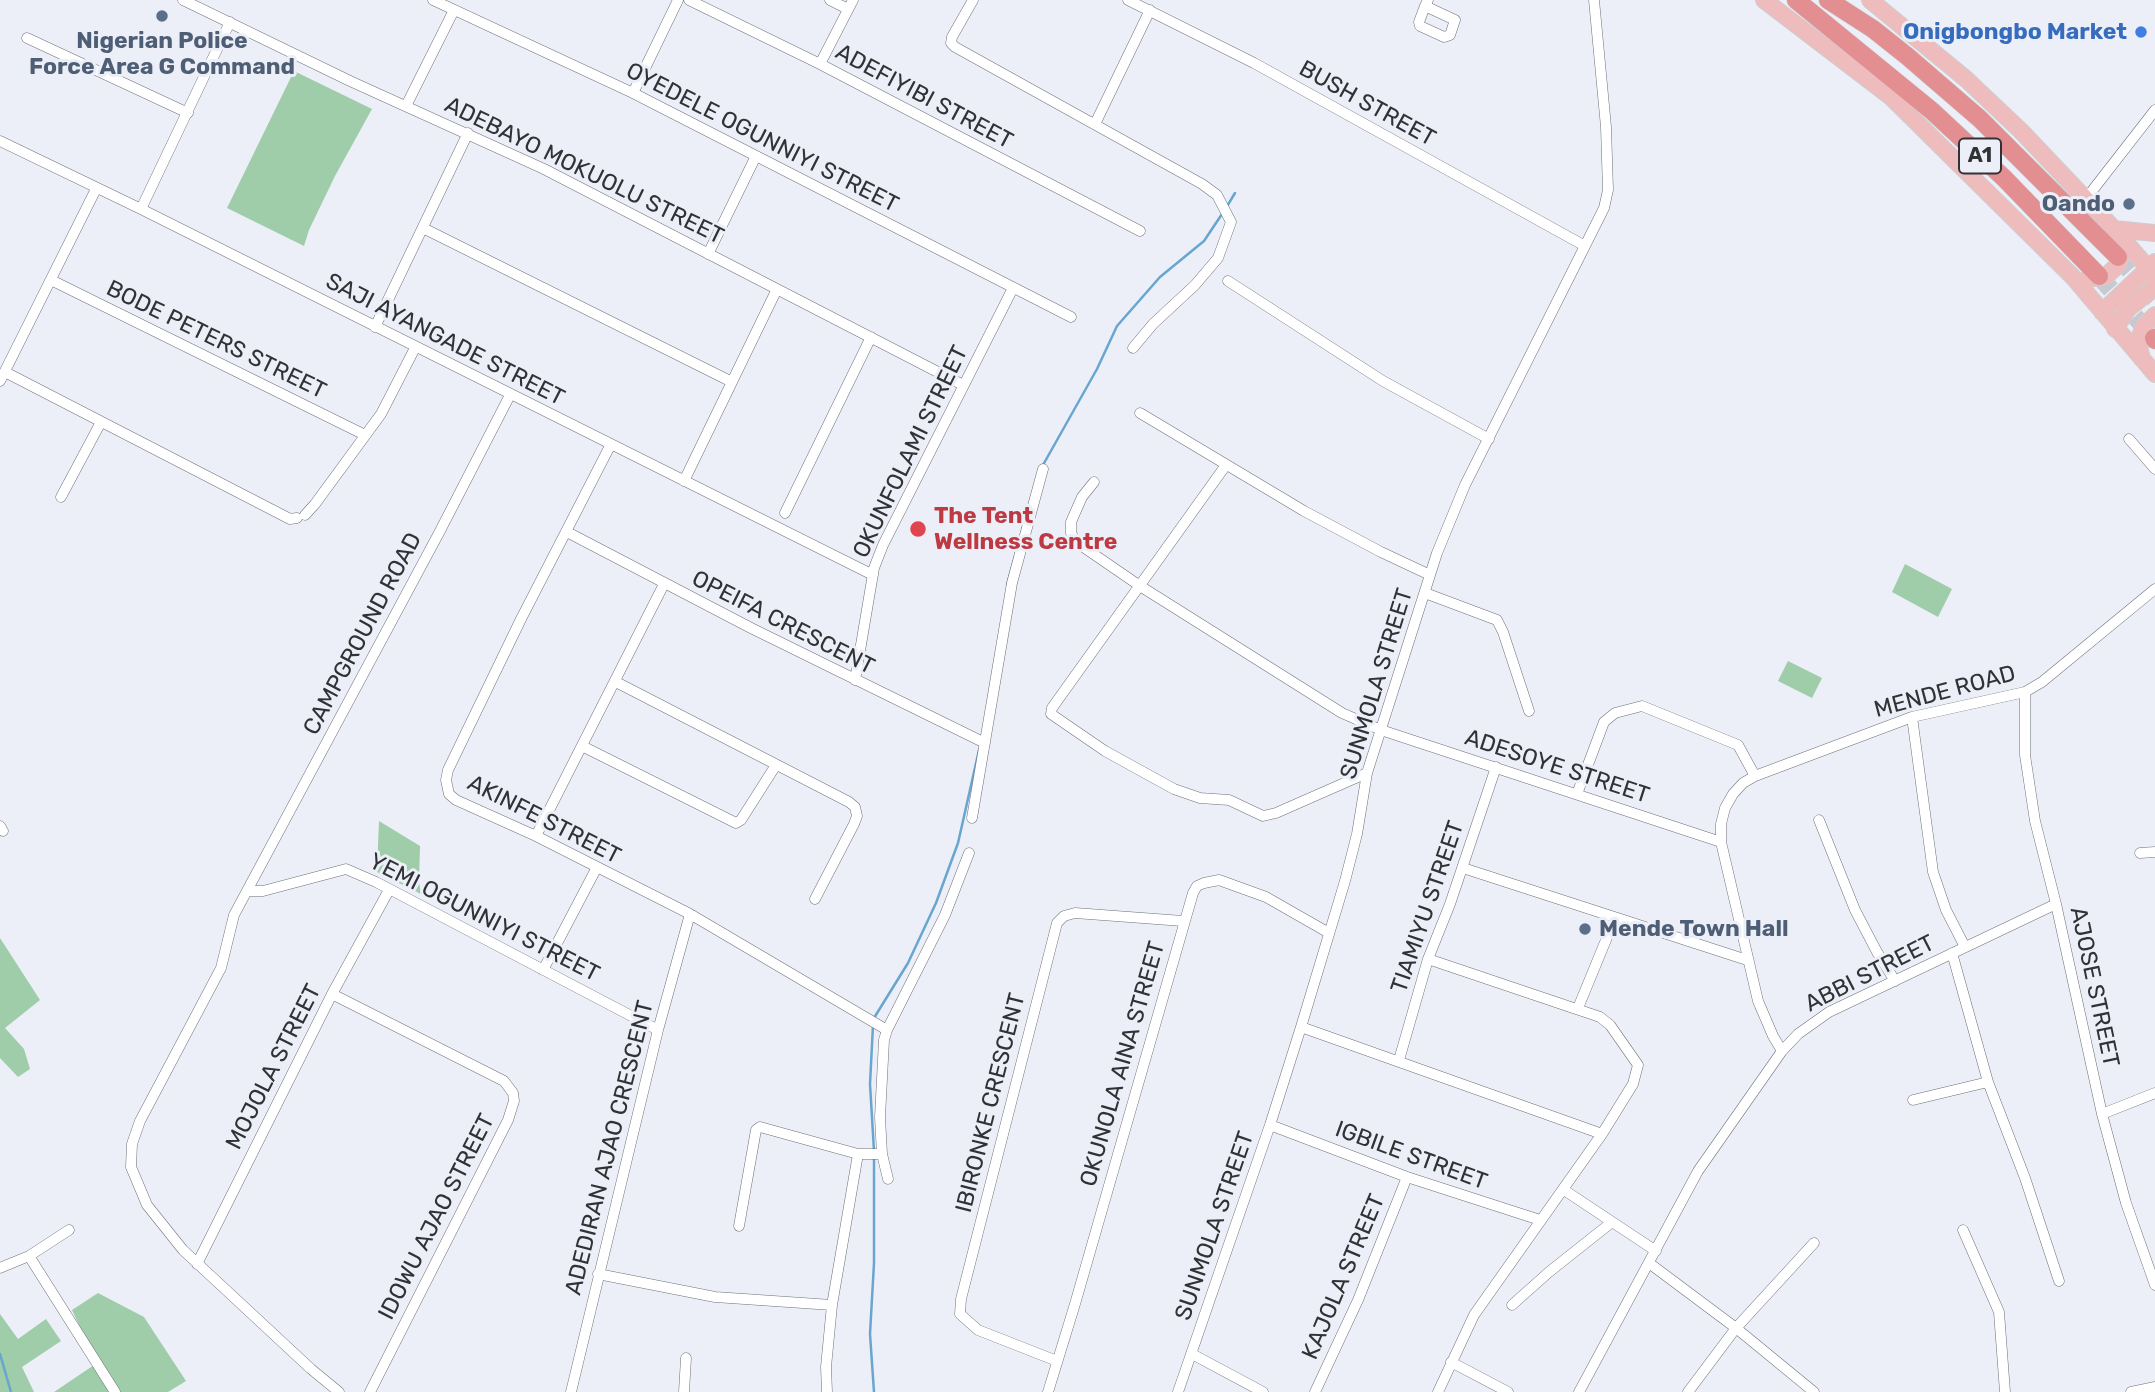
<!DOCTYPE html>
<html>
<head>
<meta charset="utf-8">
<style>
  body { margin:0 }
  canvas { display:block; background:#eceff8 }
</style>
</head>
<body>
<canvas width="2155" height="1392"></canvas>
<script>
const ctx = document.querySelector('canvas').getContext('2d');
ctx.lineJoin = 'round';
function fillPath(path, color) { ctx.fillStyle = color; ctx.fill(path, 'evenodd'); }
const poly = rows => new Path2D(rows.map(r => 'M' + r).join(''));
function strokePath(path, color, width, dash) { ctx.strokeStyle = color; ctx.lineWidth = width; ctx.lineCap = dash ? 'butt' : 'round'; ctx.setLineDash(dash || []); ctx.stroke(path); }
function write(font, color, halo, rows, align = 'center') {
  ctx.font = font + ' Rubik,sans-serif'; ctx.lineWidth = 6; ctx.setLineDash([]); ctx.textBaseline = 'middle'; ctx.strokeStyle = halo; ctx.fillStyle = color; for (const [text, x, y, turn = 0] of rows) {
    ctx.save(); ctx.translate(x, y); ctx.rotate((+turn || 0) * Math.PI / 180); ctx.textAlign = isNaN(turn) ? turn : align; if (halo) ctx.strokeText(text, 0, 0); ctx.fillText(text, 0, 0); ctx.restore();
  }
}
fillPath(poly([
  [294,71,372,109,335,176,309,230,304,246,227,208],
  [1905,564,1952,589,1938,617,1892,592],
  [1788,661,1822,678,1812,698,1778,681],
  [379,821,420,846,419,882,421,894,377,872],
  [0,938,40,1000,5,1028,24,1049,30,1069,18,1077,0,1058],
  [98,1293,144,1317,186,1381,168,1392,54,1392,97,1363,72,1310],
  [0,1314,18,1339,46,1319,61,1341,22,1367,34,1392,0,1392]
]), '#9fcca9');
strokePath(poly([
  [1226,208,1235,193],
  [1043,465,1097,369,1117,326,1160,277,1204,241,1222,214],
  [1007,585,1037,477],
  [874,1018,908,963,936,903,958,843,979,750],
  [873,1025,870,1084,874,1151],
  [874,1158,874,1263,870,1334,874,1392],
  [0,1354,11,1392]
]), '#68a6cf', 2.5);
strokePath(poly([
  [2118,257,2155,299],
  [2099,276,2154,338]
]), '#c7c9d1', 18, [18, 9]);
const street = poly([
  [183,0,350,81,544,169,963,385],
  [433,0,633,93,1071,317],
  [689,0,820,64,1140,231],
  [830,0,848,9],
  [973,0,952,37,951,43,955,47,1202,184,1217,195,1231,222,1218,258,1195,285,1153,324,1133,348],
  [1128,0,1254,63,1585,246],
  [1425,6,1455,20,1450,35,1444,37,1420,26,1419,22,1425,6,1428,0],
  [27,38,188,113],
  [820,64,853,0],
  [633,93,678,0],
  [406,106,454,10],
  [1095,124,1150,10],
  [0,141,141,209,873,575],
  [2085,200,2155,110],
  [141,209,230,22],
  [423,228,732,382],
  [708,254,756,156],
  [51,280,365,435],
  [1228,281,1383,381,1489,439],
  [375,327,468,133],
  [5,372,290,519,297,518],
  [0,381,96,189],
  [1140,413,1304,511,1381,552,1430,575],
  [2129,439,2155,469],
  [611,444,521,619,448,770,446,780,449,794,456,800,536,836,690,914,887,1030],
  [1226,465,1052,708,1051,714,1105,751,1174,789,1200,798,1229,800,1263,816,1276,813,1367,773],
  [684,481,777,289],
  [1094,482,1082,497,1071,522,1071,533,1076,542,1140,586,1342,713,1381,730,1721,842],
  [61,497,101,422],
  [785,513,871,337],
  [305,515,315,504,381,414,415,348],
  [567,532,751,628,985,743],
  [1425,593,1497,620,1503,632,1529,711],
  [855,680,874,568,883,545,1013,288],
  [616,682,849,802,855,807,857,816,854,824,815,899],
  [2025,692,2025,755,2035,821,2056,904,2102,1114,2126,1203,2155,1285],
  [1912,717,1933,872,1946,910,1965,947],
  [582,746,736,823,741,820,776,765],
  [1577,794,1604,722,1615,713,1642,706,1738,745,1755,776],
  [972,818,1012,583,1043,469],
  [1819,820,1855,910,1877,952,1895,981],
  [0,826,3,831],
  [536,836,664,584],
  [2140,853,2155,852],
  [1463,868,1747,960],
  [247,891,263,891,346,869,376,882,658,1030],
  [1952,953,1988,1082,2025,1178,2059,1281],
  [1428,959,1600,1017,1610,1025,1638,1065,1633,1084,1602,1134,1474,1315,1438,1392],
  [543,970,596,869],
  [332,994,504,1081,513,1093,514,1101,508,1120,370,1392],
  [1578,1008,1615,918],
  [1301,1027,1602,1134],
  [1782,1051,1773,1036,1758,1001,1721,842,1721,824,1725,808,1733,794,1743,783,1755,776,1912,717,2025,692,2042,682,2155,589],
  [1399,1060,1428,959,1450,904,1496,767],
  [1913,1100,1988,1082],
  [2102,1114,2155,1093],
  [1270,1125,1407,1177,1540,1220],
  [888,1179,882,1154,880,1117,884,1040,887,1030,945,915,969,853],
  [1564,1190,1656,1251],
  [739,1226,756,1130,760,1127,858,1154],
  [1963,1230,1999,1312,2005,1392],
  [29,1256,115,1392],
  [1649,1263,1736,1328,1814,1392],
  [197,1264,332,994,389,890],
  [0,1268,29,1256,69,1230],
  [598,1274,715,1297,832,1305],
  [1512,1305,1549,1272,1612,1222],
  [1192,1354,1263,1392],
  [1057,1361,978,1330,960,1314,961,1299,1057,923,1064,916,1075,913,1183,921],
  [1451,1362,1508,1392],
  [339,1392,311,1369,183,1250,147,1205,131,1167,132,1144,140,1121,221,968,234,915,440,531,510,395],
  [571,1392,658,1030,690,914],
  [684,1392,686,1358],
  [827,1392,826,1367,832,1305,858,1154,882,1154],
  [1048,1392,1075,1304,1193,893,1197,886,1204,883,1219,880,1266,897,1329,933],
  [1178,1392,1270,1125,1301,1027,1345,881,1357,834,1367,773,1437,553,1465,485,1604,208,1608,190,1606,127,1594,0],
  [1315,1392,1358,1300,1407,1177],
  [1579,1392,1698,1171,1782,1051,1798,1034,1829,1012,2056,904],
  [1688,1392,1736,1328,1814,1243],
  [2131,1392,2155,1387]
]);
const primary = poly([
  [1764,0,1891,97,2073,277,2155,374],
  [1870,0,1966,79,2021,131,2114,229,2155,276],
  [2087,279,2106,276,2118,265,2123,250,2114,229,2155,233],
  [2102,312,2155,262],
  [2115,329,2128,309,2155,287],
  [2142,359,2138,341,2144,326,2155,315]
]);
const highway = poly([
  [1796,0,1932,111,2004,178,2099,276],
  [1828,0,1873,29,1907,56,1980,119,2118,257],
  [2154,338,2155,340]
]);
strokePath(street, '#6f7179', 11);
strokePath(primary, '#cececf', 18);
strokePath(highway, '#cececf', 19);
strokePath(street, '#fff', 10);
strokePath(primary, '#eebcbd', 16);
strokePath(highway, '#e38f91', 18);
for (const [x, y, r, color] of [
  [162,16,7,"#5c6f8a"],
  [2141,32,7,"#3f7fe0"],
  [2129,204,7,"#5c6f8a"],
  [918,529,9,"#e0444e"],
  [1585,929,7,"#5c6f8a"]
]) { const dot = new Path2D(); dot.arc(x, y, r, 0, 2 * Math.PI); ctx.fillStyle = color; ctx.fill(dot); strokePath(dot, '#eceff8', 2.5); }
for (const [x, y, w] of [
  [1980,156,42]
]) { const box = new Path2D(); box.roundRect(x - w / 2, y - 17.5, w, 35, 5); ctx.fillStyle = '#eceff8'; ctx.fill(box); strokePath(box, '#313235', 2); }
write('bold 21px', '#313235', null, [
  ["A1",1980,156]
]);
write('bold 23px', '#366cbe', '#eceff8', [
  ["Onigbongbo Market",2127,32]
], 'right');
write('bold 23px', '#4e5e75', '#eceff8', [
  ["Nigerian Police",162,41],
  ["Force Area G Command",162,67],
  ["Oando",2115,204,"right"],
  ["Mende Town Hall",1599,929,"left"]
]);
write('23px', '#313235', '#eceff8', [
  ["ADEFIYIBI STREET",924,97,28],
  ["BUSH STREET",1367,104,29],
  ["OYEDELE OGUNNIYI STREET",762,138,27],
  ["ADEBAYO MOKUOLU STREET",584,171,26],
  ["BODE PETERS STREET",216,340,26],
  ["SAJI AYANGADE STREET",445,340,27],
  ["OKUNFOLAMI STREET",911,452,-64],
  ["OPEIFA CRESCENT",783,623,27],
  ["CAMPGROUND ROAD",363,634,-62],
  ["SUNMOLA STREET",1377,684,-73],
  ["MENDE ROAD",1945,692,-15],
  ["ADESOYE STREET",1557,767,18],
  ["AKINFE STREET",544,820,27],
  ["TIAMIYU STREET",1428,907,-71],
  ["YEMI OGUNNIYI STREET",484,918,27],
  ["ABBI STREET",1870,974,-27],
  ["AJOSE STREET",2094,987,78],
  ["OKUNOLA AINA STREET",1123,1064,-74],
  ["MOJOLA STREET",274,1067,-63],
  ["IBIRONKE CRESCENT",991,1103,-76],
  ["ADEDIRAN AJAO CRESCENT",610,1148,-76],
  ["IGBILE STREET",1411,1156,20],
  ["IDOWU AJAO STREET",437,1217,-63],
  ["SUNMOLA STREET",1215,1226,-71],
  ["KAJOLA STREET",1344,1277,-67]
]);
write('bold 23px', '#be3a42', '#eceff8', [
  ["The Tent",934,516],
  ["Wellness Centre",934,542]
], 'left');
</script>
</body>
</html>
